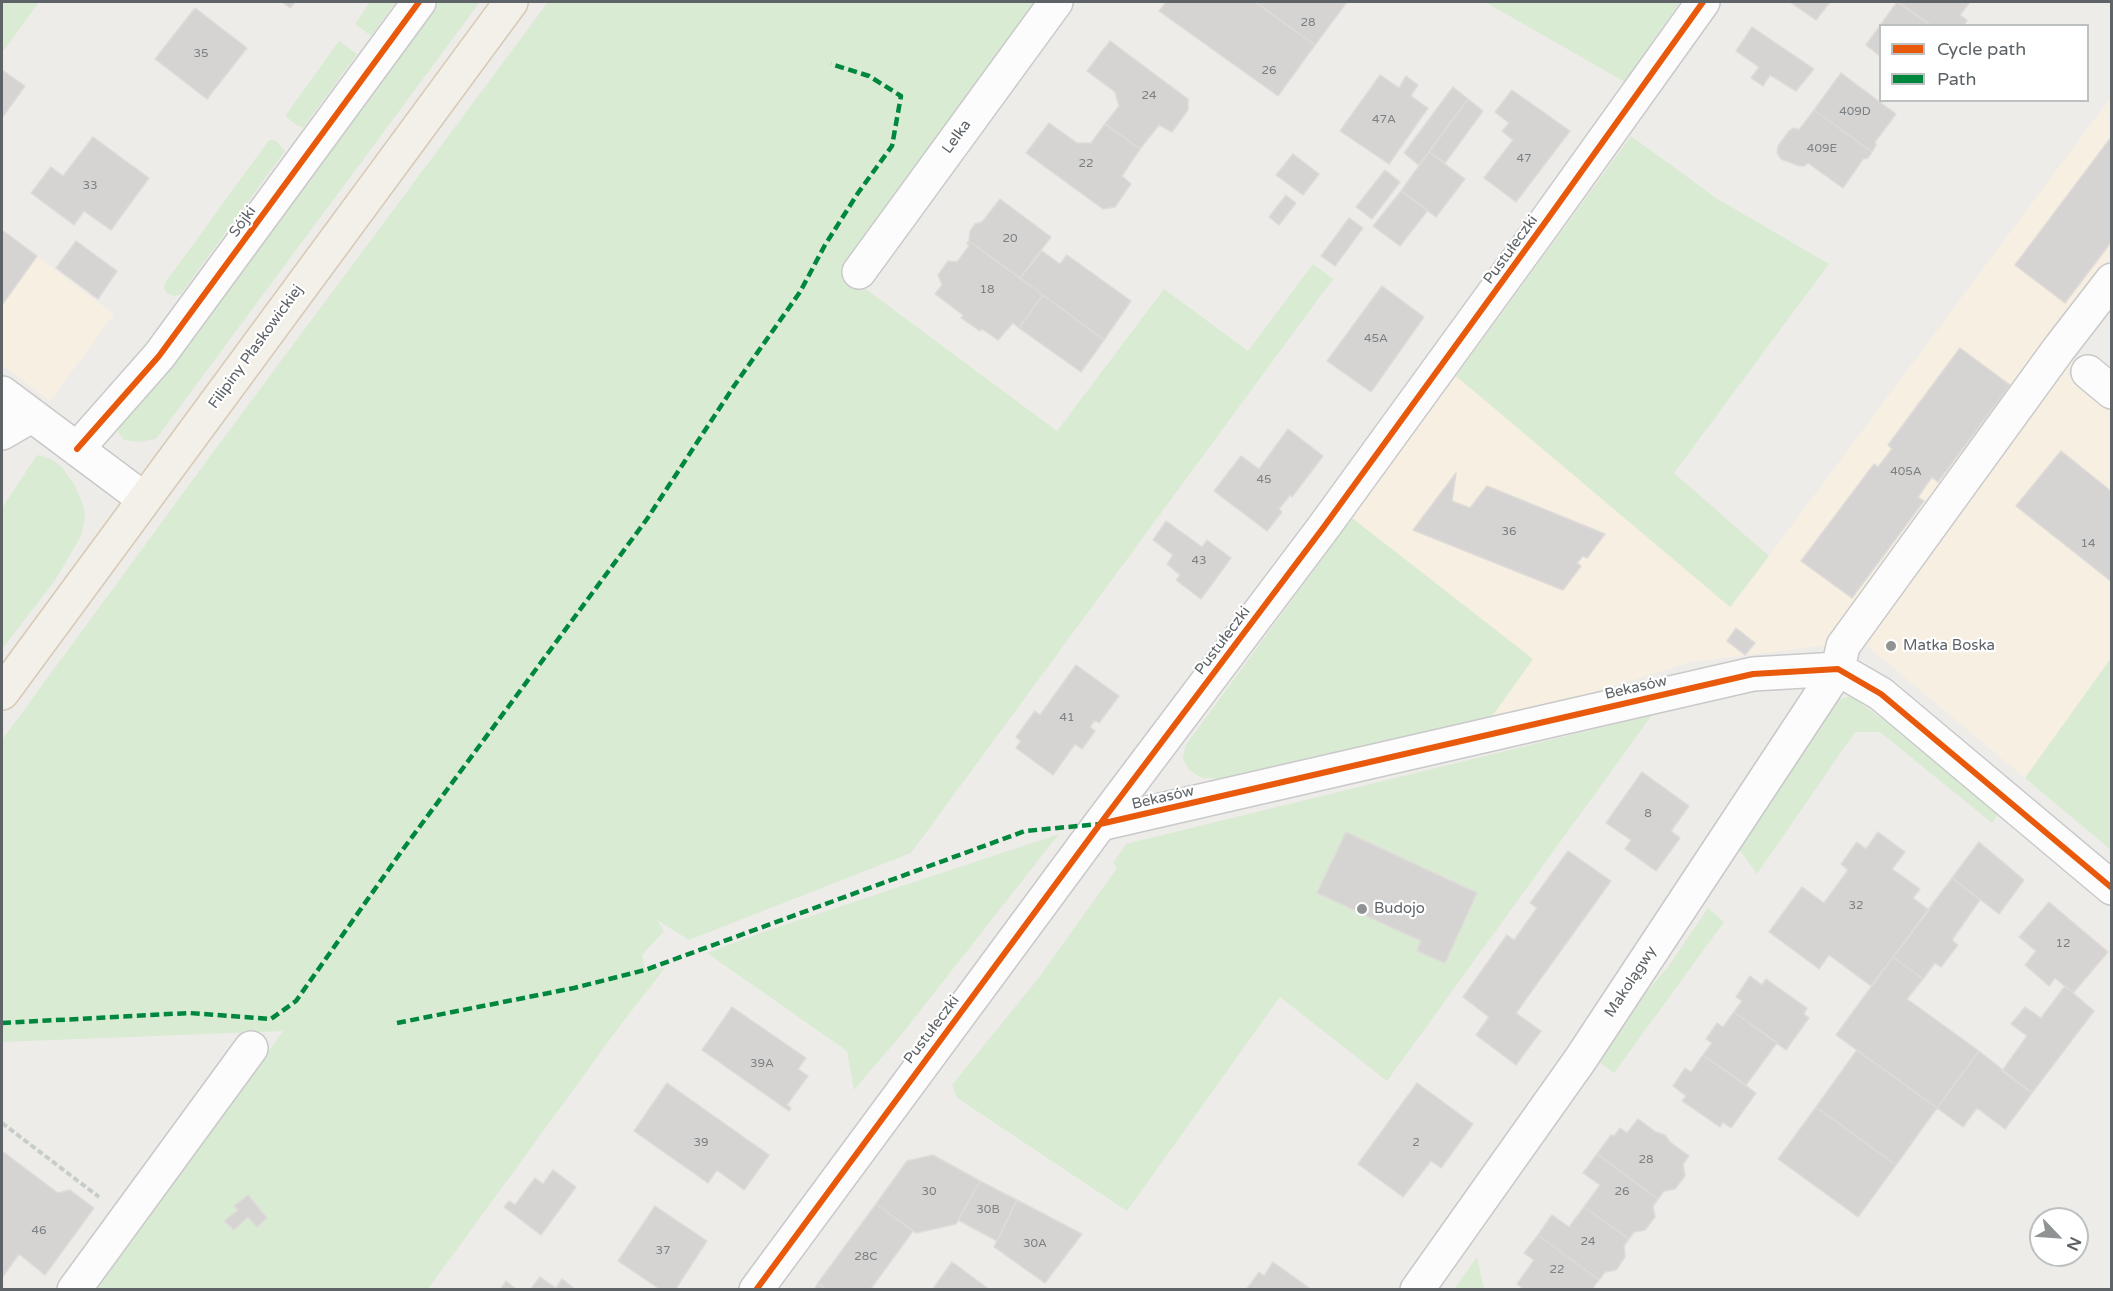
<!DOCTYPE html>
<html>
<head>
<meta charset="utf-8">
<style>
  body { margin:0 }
  #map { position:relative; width:2113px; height:1291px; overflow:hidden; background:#eeece9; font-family:"Varela Round",sans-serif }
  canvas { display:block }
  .frame { position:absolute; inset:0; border:3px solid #5d6367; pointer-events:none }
  .legend { position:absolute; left:1879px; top:24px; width:210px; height:78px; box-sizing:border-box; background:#fff; border:2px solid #bec1c2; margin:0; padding:8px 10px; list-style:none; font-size:18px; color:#5d6367 }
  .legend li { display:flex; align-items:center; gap:12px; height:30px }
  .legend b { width:30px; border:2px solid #bec1c2 }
  .north { position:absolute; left:2029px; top:1207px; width:60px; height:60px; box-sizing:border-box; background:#fff; border:2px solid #bec1c2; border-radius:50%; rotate:115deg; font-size:16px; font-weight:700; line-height:24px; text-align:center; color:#5d6367 }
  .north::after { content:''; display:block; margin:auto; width:21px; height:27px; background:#909394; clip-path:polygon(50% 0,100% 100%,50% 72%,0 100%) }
</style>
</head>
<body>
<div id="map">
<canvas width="2113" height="1291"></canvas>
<div class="frame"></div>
<ul class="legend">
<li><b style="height:8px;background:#e8590c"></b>Cycle path</li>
<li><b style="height:8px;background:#00873e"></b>Path</li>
</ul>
<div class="north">N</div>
</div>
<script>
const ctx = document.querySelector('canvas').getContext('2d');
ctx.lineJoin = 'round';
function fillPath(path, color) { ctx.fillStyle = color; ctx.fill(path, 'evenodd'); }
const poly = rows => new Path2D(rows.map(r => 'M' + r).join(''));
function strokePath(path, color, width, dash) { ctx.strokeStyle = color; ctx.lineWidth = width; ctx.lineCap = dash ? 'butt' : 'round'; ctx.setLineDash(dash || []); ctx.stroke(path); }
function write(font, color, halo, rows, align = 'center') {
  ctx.font = font + ' "Varela Round",sans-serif'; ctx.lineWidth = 4.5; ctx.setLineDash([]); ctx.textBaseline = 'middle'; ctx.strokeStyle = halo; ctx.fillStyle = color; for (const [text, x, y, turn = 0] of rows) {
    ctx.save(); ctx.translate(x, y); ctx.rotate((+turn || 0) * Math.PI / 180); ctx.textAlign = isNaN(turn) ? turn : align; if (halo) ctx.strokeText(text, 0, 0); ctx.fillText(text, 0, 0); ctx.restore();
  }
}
fillPath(poly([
  [2111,97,2111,306,2081,345,2067,374,2111,409,2111,658,2025,778,1861,641,1691,662,1485,726,1533,659,1352,518,1456,376,1731,607],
  [2,230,114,314,50,401,2,365]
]), '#f7efe2');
fillPath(poly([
  [2,2,39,2,2,53],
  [370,2,396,2,371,36,355,24],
  [439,2,480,2,156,439,139,442,124,440,118,432,117,423,175,359],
  [548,2,1034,2,840,270,1057,431,1164,289,1248,351,1313,264,1333,279,911,853,689,940,657,920,664,931,642,955,645,970,665,968,622,1023,428,1289,96,1289,283,1031,2,1042,2,740,208,459],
  [1485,2,1680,2,1625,82],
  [339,41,357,54,303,128,297,125,285,116],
  [1631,136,1716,198,1829,264,1674,473,1769,556,1730,607,1456,376],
  [269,140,275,140,285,151,181,294,175,296,168,294,164,288,165,283],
  [37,455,51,459,62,467,74,484,83,504,85,518,81,536,54,582,2,649,2,508],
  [1352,518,1533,659,1485,726,1226,779,1203,778,1197,775,1189,770,1183,759,1185,746],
  [2111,658,2111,850,2025,778],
  [1851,696,1890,725,1998,814,1992,823,1880,732,1855,732,1757,874,1734,842,1828,703],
  [1652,715,1387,1081,1280,997,1127,1211,957,1098,952,1085,1040,976,1117,868,1113,863,1126,844],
  [1059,834,901,1035,854,1090,847,1051,707,953,763,932],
  [1708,908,1724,922,1614,1073,1591,1056,1668,967],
  [1477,1257,1484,1289,1454,1289]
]), '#d9ebd3');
const building = poly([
  [282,2,295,2,290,8,282,2],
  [1166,2,1255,2,1315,45,1278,96,1159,11,1166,2],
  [1255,2,1347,2,1315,45,1255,2],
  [1790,2,1830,2,1816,20,1790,2],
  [1897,2,1932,26,1880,26,1880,56,1866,45,1897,2],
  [1899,2,1970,2,1960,15,1967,20,1964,26,1932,26,1899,2],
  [195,8,247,48,207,99,155,59,195,8],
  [1752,27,1814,69,1796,91,1770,75,1763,86,1751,78,1759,67,1736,51,1752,27],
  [1110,41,1188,99,1188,110,1172,132,1159,125,1140,149,1105,124,1119,106,1115,92,1087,71,1110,41],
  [2,70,25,86,2,118,2,70],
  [1841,73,1896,114,1875,142,1876,145,1872,152,1814,110,1841,73],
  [1380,75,1399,88,1406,76,1418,85,1411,96,1428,108,1389,164,1340,131,1380,75],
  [1453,87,1468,99,1419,165,1404,153,1453,87],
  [1512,90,1570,131,1516,202,1484,178,1513,140,1502,131,1509,123,1495,112,1512,90],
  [1468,99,1483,111,1445,163,1429,152,1468,99],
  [1814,110,1872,152,1868,158,1863,159,1843,188,1808,163,1804,166,1799,166,1781,159,1777,153,1778,146,1789,131,1794,128,1799,130,1814,110],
  [1049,123,1077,143,1091,143,1105,124,1140,149,1122,176,1131,184,1115,207,1103,209,1026,153,1049,123],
  [2112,136,2112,241,2065,303,2015,265,2112,136],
  [93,137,149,178,111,230,84,211,74,225,31,193,51,167,63,176,93,137],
  [1429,152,1465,179,1436,217,1401,191,1429,152],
  [1293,154,1319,174,1303,195,1276,175,1293,154],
  [1385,170,1400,182,1372,219,1356,207,1385,170],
  [1401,191,1428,210,1400,246,1373,226,1401,191],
  [1286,195,1296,203,1279,225,1269,217,1286,195],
  [1000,199,1051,237,1020,278,969,241,970,231,975,224,982,222,1000,199],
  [1349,218,1363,228,1335,266,1321,256,1349,218],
  [2,230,37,256,2,305,2,230],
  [76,241,117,271,98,299,56,268,76,241],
  [969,241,1043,295,1019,328,1013,323,998,340,982,329,980,331,961,318,963,315,935,294,942,285,938,275,948,261,957,262,969,246,967,243,969,241],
  [1042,251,1060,264,1067,255,1131,301,1104,340,1020,278,1042,251],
  [1382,286,1424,317,1371,392,1327,361,1382,286],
  [1043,295,1104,340,1081,372,1019,328,1043,295],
  [1960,348,2010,385,1938,482,1932,477,1918,497,1924,501,1852,598,1801,561,1874,464,1878,467,1892,449,1888,445,1960,348],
  [1288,429,1323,456,1292,497,1290,495,1279,509,1282,512,1267,531,1214,491,1241,456,1259,469,1288,429],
  [2061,451,2112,492,2112,582,2016,506,2061,451],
  [1456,473,1452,501,1470,508,1487,486,1605,534,1587,558,1583,556,1577,563,1581,566,1563,590,1413,530,1456,473],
  [1166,521,1202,547,1207,540,1231,558,1201,599,1176,580,1180,575,1167,564,1173,555,1153,540,1166,521],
  [1736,628,1755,643,1745,655,1727,641,1736,628],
  [1076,665,1119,696,1099,723,1095,720,1090,727,1095,731,1082,749,1075,744,1053,775,1016,748,1021,741,1016,737,1035,711,1040,715,1076,665],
  [1642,772,1689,806,1671,831,1680,838,1656,871,1625,849,1631,840,1606,823,1642,772],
  [1346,832,1477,893,1445,963,1417,951,1421,941,1317,893,1346,832],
  [1878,832,1905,852,1892,869,1920,889,1913,898,1929,910,1871,986,1829,955,1819,969,1769,932,1802,887,1824,903,1848,870,1841,864,1857,842,1866,849,1878,832],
  [1979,842,2024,880,1999,914,1952,878,1979,842],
  [1568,851,1611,881,1516,1013,1541,1031,1516,1065,1476,1035,1489,1017,1463,997,1507,935,1514,940,1537,908,1530,903,1568,851],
  [1952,878,1980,900,1952,940,1958,945,1941,967,1935,963,1923,979,1893,957,1952,878],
  [2049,902,2108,952,2073,993,2055,978,2049,986,2025,965,2036,951,2019,937,2049,902],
  [1893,957,1923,979,1907,999,1979,1051,1937,1108,1836,1035,1893,957],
  [1750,976,1762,985,1766,979,1807,1008,1804,1014,1809,1018,1786,1050,1734,1012,1742,1001,1736,997,1750,976],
  [2065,986,2094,1011,2032,1093,2002,1071,2027,1036,2011,1024,2025,1007,2041,1018,2065,986],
  [732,1007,806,1058,798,1069,808,1076,787,1105,791,1108,789,1111,702,1050,732,1007],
  [1734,1012,1777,1043,1746,1085,1703,1055,1712,1043,1706,1039,1717,1023,1723,1027,1734,1012],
  [1857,1050,1937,1108,1896,1165,1816,1107,1857,1050],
  [1979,1051,2032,1093,2005,1129,1977,1108,1963,1127,1937,1108,1979,1051],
  [1703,1055,1756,1093,1731,1128,1723,1122,1720,1127,1682,1101,1686,1096,1673,1086,1685,1068,1691,1072,1703,1055],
  [667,1083,769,1155,744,1190,717,1170,708,1183,634,1131,667,1083],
  [1417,1083,1473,1124,1441,1168,1431,1161,1403,1197,1358,1164,1417,1083],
  [1816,1107,1896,1165,1858,1217,1778,1159,1816,1107],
  [1638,1119,1656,1132,1665,1135,1670,1142,1689,1156,1683,1164,1685,1176,1675,1189,1664,1191,1658,1199,1597,1154,1611,1135,1614,1136,1620,1128,1627,1133,1638,1119],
  [2,1151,58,1193,70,1190,94,1208,45,1275,19,1254,2,1278,2,1151],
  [1597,1154,1658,1199,1653,1206,1655,1217,1645,1230,1634,1232,1629,1239,1584,1207,1600,1185,1583,1173,1597,1154],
  [933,1155,980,1181,956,1224,916,1233,876,1204,907,1161,933,1155],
  [553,1170,576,1187,541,1235,504,1207,509,1201,515,1205,535,1178,543,1184,553,1170],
  [980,1181,1017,1200,997,1241,958,1220,980,1181],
  [248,1195,267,1218,257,1227,248,1217,234,1230,224,1221,238,1210,234,1206,248,1195],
  [1017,1200,1082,1234,1045,1283,994,1247,1017,1200],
  [876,1204,913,1231,870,1290,827,1290,818,1283,876,1204],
  [655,1206,707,1241,675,1290,661,1290,618,1261,655,1206],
  [1584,1207,1629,1239,1624,1246,1625,1257,1616,1270,1605,1272,1599,1280,1538,1235,1552,1215,1569,1227,1584,1207],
  [1538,1235,1599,1280,1594,1286,1594,1290,1525,1290,1517,1284,1534,1260,1524,1253,1538,1235],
  [952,1262,990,1290,932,1290,952,1262],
  [1273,1262,1312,1290,1246,1290,1259,1272,1264,1276,1273,1262],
  [540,1277,556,1288,562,1279,576,1290,530,1290,540,1277],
  [506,1281,517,1290,500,1290,506,1281],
  [818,1283,827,1290,814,1290,818,1283]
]);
fillPath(building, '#d6d4d3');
strokePath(building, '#dedbd8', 1.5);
const minor = poly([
  [859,272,1056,2],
  [2088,372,2112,392],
  [2,393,144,499],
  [2,433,31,416],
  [77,449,159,356,419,2],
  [1100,824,1753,674,1838,669,1881,694,2112,888],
  [74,1290,251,1048],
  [756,1290,1100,824,1323,528,1544,224,1703,2],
  [1417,1290,1580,1060,1838,669,1843,646,2058,350,2112,280]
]);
const major = poly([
  [2,693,511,2]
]);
strokePath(minor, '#c9c9ca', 36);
strokePath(major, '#d8c9b5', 36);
strokePath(poly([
  [2,1123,99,1197]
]), '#c7ceca', 4, [6, 3]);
strokePath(minor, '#fcfcfc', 33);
strokePath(major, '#f3f0e9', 33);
strokePath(poly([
  [2,1023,189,1013,271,1019,296,1001,401,852,647,519,734,386,800,292,825,245,858,193,892,146,901,96,869,76,831,64],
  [397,1023,574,988,645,970,1025,831,1100,824]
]), '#00873e', 4.5, [9, 4.5]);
strokePath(poly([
  [77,449,159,356,419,2],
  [1100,824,1753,674,1838,669,1881,694,2112,888],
  [756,1290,1100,824,1323,528,1544,224,1703,2]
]), '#e8590c', 6);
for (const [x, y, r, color] of [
  [1891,646,6,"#909394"],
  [1362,909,6,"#909394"]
]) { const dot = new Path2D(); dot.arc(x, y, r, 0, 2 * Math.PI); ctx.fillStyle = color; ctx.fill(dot); strokePath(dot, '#fff', 2); }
write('12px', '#7c8083', null, [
  ["28",1308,23],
  ["35",201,54],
  ["26",1269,71],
  ["24",1149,96],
  ["409D",1855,112],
  ["47A",1384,120],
  ["409E",1822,149],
  ["47",1524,159],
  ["22",1086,164],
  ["33",90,186],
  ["20",1010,239],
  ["18",987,290],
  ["45A",1376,339],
  ["405A",1906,472],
  ["45",1264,480],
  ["36",1509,532],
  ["14",2088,544],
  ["43",1199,561],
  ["41",1067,718],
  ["8",1648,814],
  ["32",1856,906],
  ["12",2063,944],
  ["39A",762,1064],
  ["39",701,1143],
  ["2",1416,1143],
  ["28",1646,1160],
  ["30",929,1192],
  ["26",1622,1192],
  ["30B",988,1210],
  ["46",39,1231],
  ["24",1588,1242],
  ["30A",1035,1244],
  ["37",663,1251],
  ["28C",866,1257],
  ["22",1557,1270]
]);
write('15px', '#5d6367', '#fff', [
  ["Lelka",957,137,-54],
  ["Sójki",243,222,-54],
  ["Pustułeczki",1511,250,-54],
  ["Filipiny Płaskowickiej",256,347,-54],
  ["Pustułeczki",1223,641,-53],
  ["Bekasów",1636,688,-13],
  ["Bekasów",1163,798,-13],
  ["Makolągwy",1631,982,-57],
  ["Pustułeczki",932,1030,-53]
]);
write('15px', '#5d6367', '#fff', [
  ["Matka Boska",1903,646],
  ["Budojo",1374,909]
], 'left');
</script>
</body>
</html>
